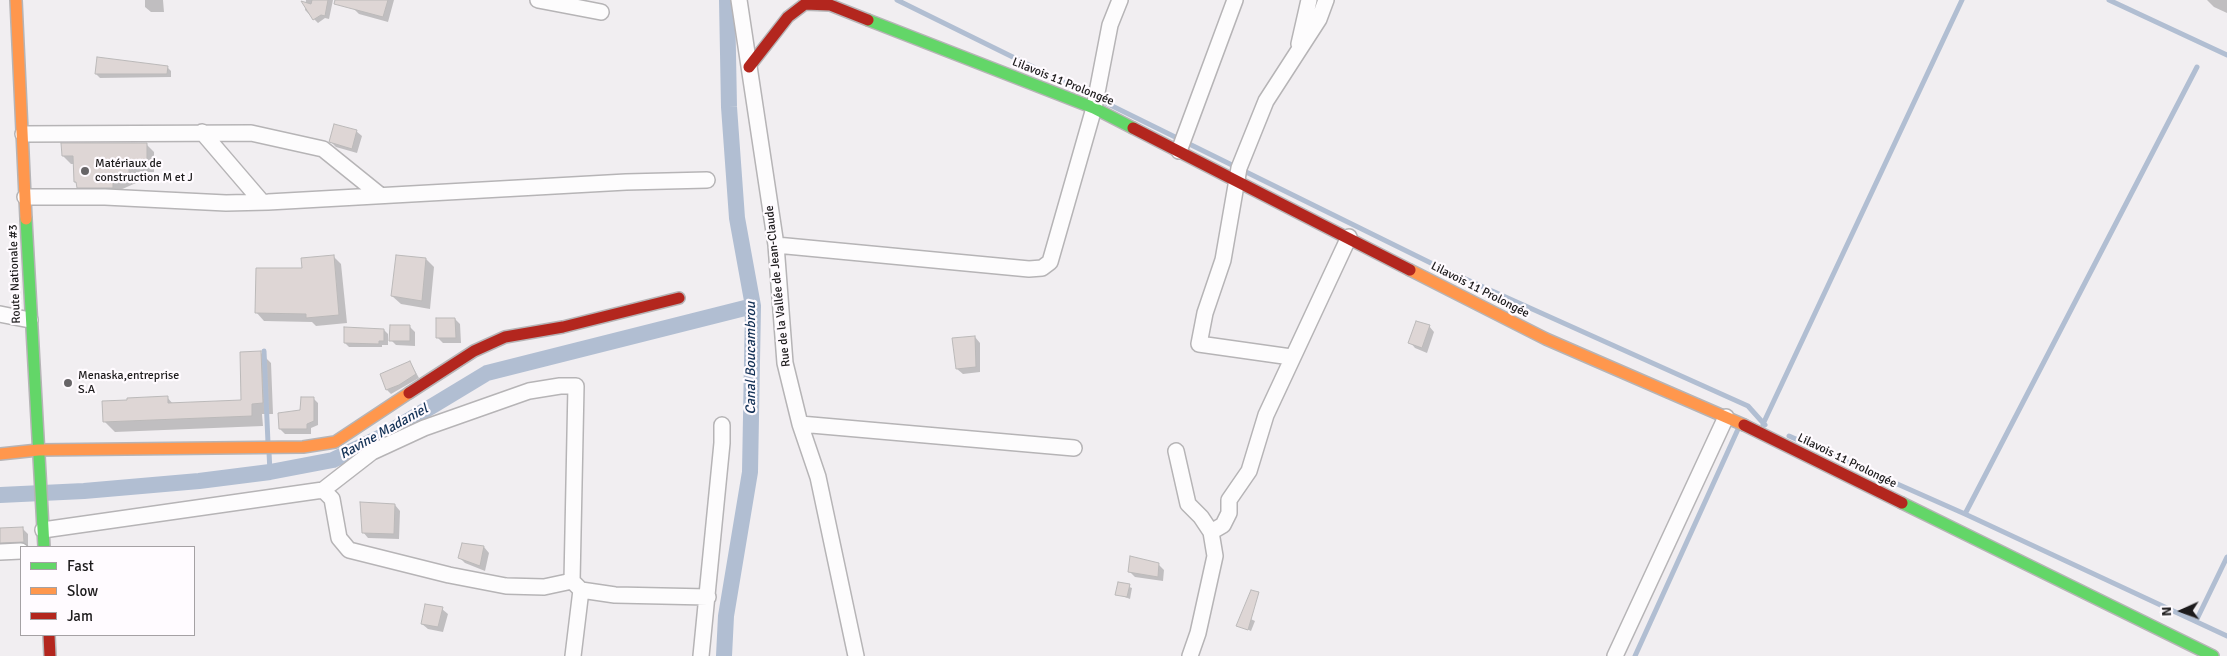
<!DOCTYPE html>
<html>
<head>
<meta charset="utf-8">
<style>
  body { margin:0 }
  #map { position:relative; width:2227px; height:656px; overflow:hidden; background:#f1eef1; font-family:Signika,sans-serif }
  canvas { display:block }
  .legend { position:absolute; left:20px; top:546px; width:175px; height:90px; box-sizing:border-box; background:#fffbff; border:1px solid #a5a1a4; margin:0; padding:6px 9px; list-style:none; font-size:15px; color:#1d1b1c }
  .legend li { display:flex; align-items:center; gap:10px; height:25px }
  .legend b { width:25px; border:1px solid #a5a1a4 }
  .north { position:absolute; left:2157px; top:586px; width:50px; height:50px; -webkit-text-stroke:4px #fffbff; paint-order:stroke; rotate:268deg; font-size:14px; font-weight:700; line-height:20px; text-align:center; color:#1d1b1c }
  .north::after { content:''; display:block; margin:auto; width:18px; height:22px; background:#1d1b1c; clip-path:polygon(50% 0,100% 100%,50% 72%,0 100%) }
</style>
</head>
<body>
<div id="map">
<canvas width="2227" height="656"></canvas>
<ul class="legend">
<li><b style="height:6px;background:#63d668"></b>Fast</li>
<li><b style="height:6px;background:#ff974d"></b>Slow</li>
<li><b style="height:6px;background:#b3261e"></b>Jam</li>
</ul>
<div class="north">N</div>
</div>
<script>
const ctx = document.querySelector('canvas').getContext('2d');
ctx.lineJoin = 'round';
function fillPath(path, color) { ctx.fillStyle = color; ctx.fill(path, 'evenodd'); }
const poly = rows => new Path2D(rows.map(r => 'M' + r).join(''));
function strokePath(path, color, width, dash) { ctx.strokeStyle = color; ctx.lineWidth = width; ctx.lineCap = dash ? 'butt' : 'round'; ctx.setLineDash(dash || []); ctx.stroke(path); }
function write(font, color, halo, rows, align = 'center') {
  ctx.font = font + ' Signika,sans-serif'; ctx.lineWidth = 4.5; ctx.setLineDash([]); ctx.textBaseline = 'middle'; ctx.strokeStyle = halo; ctx.fillStyle = color; for (const [text, x, y, turn = 0] of rows) {
    ctx.save(); ctx.translate(x, y); ctx.rotate((+turn || 0) * Math.PI / 180); ctx.textAlign = isNaN(turn) ? turn : align; if (halo) ctx.strokeText(text, 0, 0); ctx.fillText(text, 0, 0); ctx.restore();
  }
}
fillPath(poly([
  [145,0,163,0,164,12,151,12,145,7],
  [306,0,333,0,329,19,325,18,318,23,305,10],
  [356,0,394,0,388,22,359,14,354,9],
  [2207,0,2227,0,2227,13,2214,7],
  [98,58,167,67,171,71,171,77,100,78,96,74],
  [356,131,362,136,357,153,336,147,331,142],
  [146,144,154,152,154,172,136,172,136,183,120,190,120,195,86,195,75,182,75,164,71,164,63,156],
  [333,256,341,264,347,323,316,326,312,322,264,321,256,312,303,270],
  [426,259,434,267,430,309,401,304,392,296],
  [455,319,460,324,461,343,443,343,438,338],
  [1429,326,1434,332,1427,353,1415,348,1410,342],
  [410,327,415,332,415,346,396,345,391,340],
  [384,330,388,334,388,345,382,345,382,347,349,347,345,343],
  [975,337,980,343,980,372,963,374,957,369],
  [260,352,271,363,273,414,262,414,263,426,115,432,104,421,167,397,173,404,243,401],
  [410,362,419,378,391,394,387,390,382,375],
  [313,398,318,403,318,425,311,428,311,434,285,434,280,429],
  [395,505,400,511,399,539,368,538,363,532],
  [22,528,28,534,28,547,0,549,0,529],
  [484,547,489,553,485,571,465,563,460,558],
  [1158,564,1164,570,1163,581,1135,577,1129,571],
  [1119,583,1132,588,1130,599,1117,594],
  [442,609,448,614,443,632,428,629,422,624],
  [1242,615,1255,621,1251,631,1238,625]
]), '#0003');
strokePath(poly([
  [897,0,1441,268,1748,406,1765,425],
  [2109,0,2227,55],
  [264,351,268,443],
  [1763,424,1962,0],
  [1789,436,1965,514,2227,636],
  [269,452,270,472],
  [1965,514,2197,67],
  [2196,621,2227,557],
  [1635,656,1739,427]
]), '#b1bed2', 5);
strokePath(poly([
  [0,495,84,491,199,481,270,472,333,460,381,437,487,373,753,306],
  [724,656,726,616,750,472,753,306,737,218,729,107,727,0]
]), '#b1bed2', 16);
const building = poly([
  [312,0,328,0,325,16,321,15,313,20,301,1,311,4,312,0],
  [335,0,388,0,383,17,334,4,335,0],
  [97,57,168,66,167,74,95,74,97,57],
  [334,124,357,130,352,149,329,142,334,124],
  [61,143,147,143,147,165,129,165,129,175,113,182,113,188,77,188,76,182,74,182,73,156,62,156,61,143],
  [334,255,339,315,306,318,306,314,255,313,256,268,302,268,301,258,334,255],
  [396,255,426,258,422,301,391,296,396,255],
  [436,318,455,318,456,338,436,338,436,318],
  [1416,321,1430,325,1422,348,1408,343,1416,321],
  [390,325,410,325,410,341,389,341,390,325],
  [344,327,384,329,384,341,379,341,379,344,344,343,344,327],
  [975,336,976,367,956,369,952,338,975,336],
  [261,351,263,403,252,404,252,416,103,422,102,401,127,400,127,398,168,396,168,403,241,400,240,352,261,351],
  [410,361,416,374,399,385,386,390,380,374,410,361],
  [301,397,314,397,314,421,307,424,307,429,279,429,278,413,300,410,301,397],
  [360,502,395,504,394,534,362,533,360,502],
  [23,527,24,542,0,543,0,528,23,527],
  [462,543,484,546,480,566,458,558,462,543],
  [1130,556,1159,563,1158,577,1128,572,1130,556],
  [1118,582,1130,584,1127,597,1115,595,1118,582],
  [1251,590,1259,592,1248,630,1236,626,1251,590],
  [425,604,443,607,438,627,421,624,425,604]
]);
fillPath(building, '#ded6d5');
strokePath(building, '#bbb9b9', 1);
const street = poly([
  [538,0,601,12],
  [739,0,776,245,785,363,800,424,818,477,856,656],
  [1299,44,1309,0],
  [202,132,262,202],
  [23,134,251,133,323,149,380,195],
  [1179,151,1235,0],
  [25,197,105,197,226,203,268,202,626,182,707,180],
  [776,245,1029,269,1042,268,1050,262,1094,108,1110,25,1120,0],
  [0,314,30,320],
  [1291,357,1199,344,1205,313,1223,260,1239,168,1266,101,1319,19,1326,0],
  [800,424,1074,448],
  [1176,451,1188,504,1201,517,1211,532,1215,556,1198,633,1190,656],
  [323,490,372,452,424,428,529,391,560,386,576,386,572,581,581,590,615,595,708,597],
  [43,530,323,490,332,499,339,538,349,550,449,575,506,586,544,587,572,581],
  [1211,532,1223,525,1229,513,1229,500,1249,471,1266,415,1349,237],
  [0,552,21,551],
  [573,656,581,590],
  [701,656,722,443,722,425],
  [1615,656,1726,417]
]);
const fast = poly([
  [868,20,1094,108,1133,128],
  [26,219,44,547],
  [1902,503,2213,656]
]);
const slow = poly([
  [16,0,26,219],
  [1410,270,1546,339,1744,425],
  [0,454,38,450,303,447,335,442,409,393]
]);
const jam = poly([
  [749,67,788,17,805,4,830,5,868,20],
  [1133,128,1410,270],
  [409,393,474,351,505,337,563,327,679,298],
  [1744,425,1902,503],
  [49,635,50,656]
]);
strokePath(street, '#b6b4b6', 18);
strokePath(fast, '#b6b4b6', 14);
strokePath(slow, '#b6b4b6', 14);
strokePath(jam, '#b6b4b6', 14);
strokePath(street, '#fdfcfd', 15);
strokePath(fast, '#63d668', 11);
strokePath(slow, '#ff974d', 11);
strokePath(jam, '#b3261e', 11);
for (const [x, y, r, color] of [
  [85,171,5,"#676567"],
  [68,383,5,"#676567"]
]) { const dot = new Path2D(); dot.arc(x, y, r, 0, 2 * Math.PI); ctx.fillStyle = color; ctx.fill(dot); strokePath(dot, '#fffbff', 2); }
write('12px', '#1d1b1c', '#fffbff', [
  ["Lilavois 11 Prolongée",1063,82,22],
  ["Route Nationale #3",15,274,-92],
  ["Rue de la Vallée de Jean-Claude",778,286,-96],
  ["Lilavois 11 Prolongée",1480,290,27],
  ["Lilavois 11 Prolongée",1847,461,26]
]);
write('12px', '#1d1b1c', '#fffbff', [
  ["Matériaux de",95,164],
  ["construction M et J",95,178],
  ["Menaska,entreprise",78,376],
  ["S.A",78,390]
], 'left');
write('italic 14px', '#133156', '#fffbff', [
  ["Canal Boucambrou",751,358,-90],
  ["Ravine Madaniel",384,432,-29]
]);
</script>
</body>
</html>
